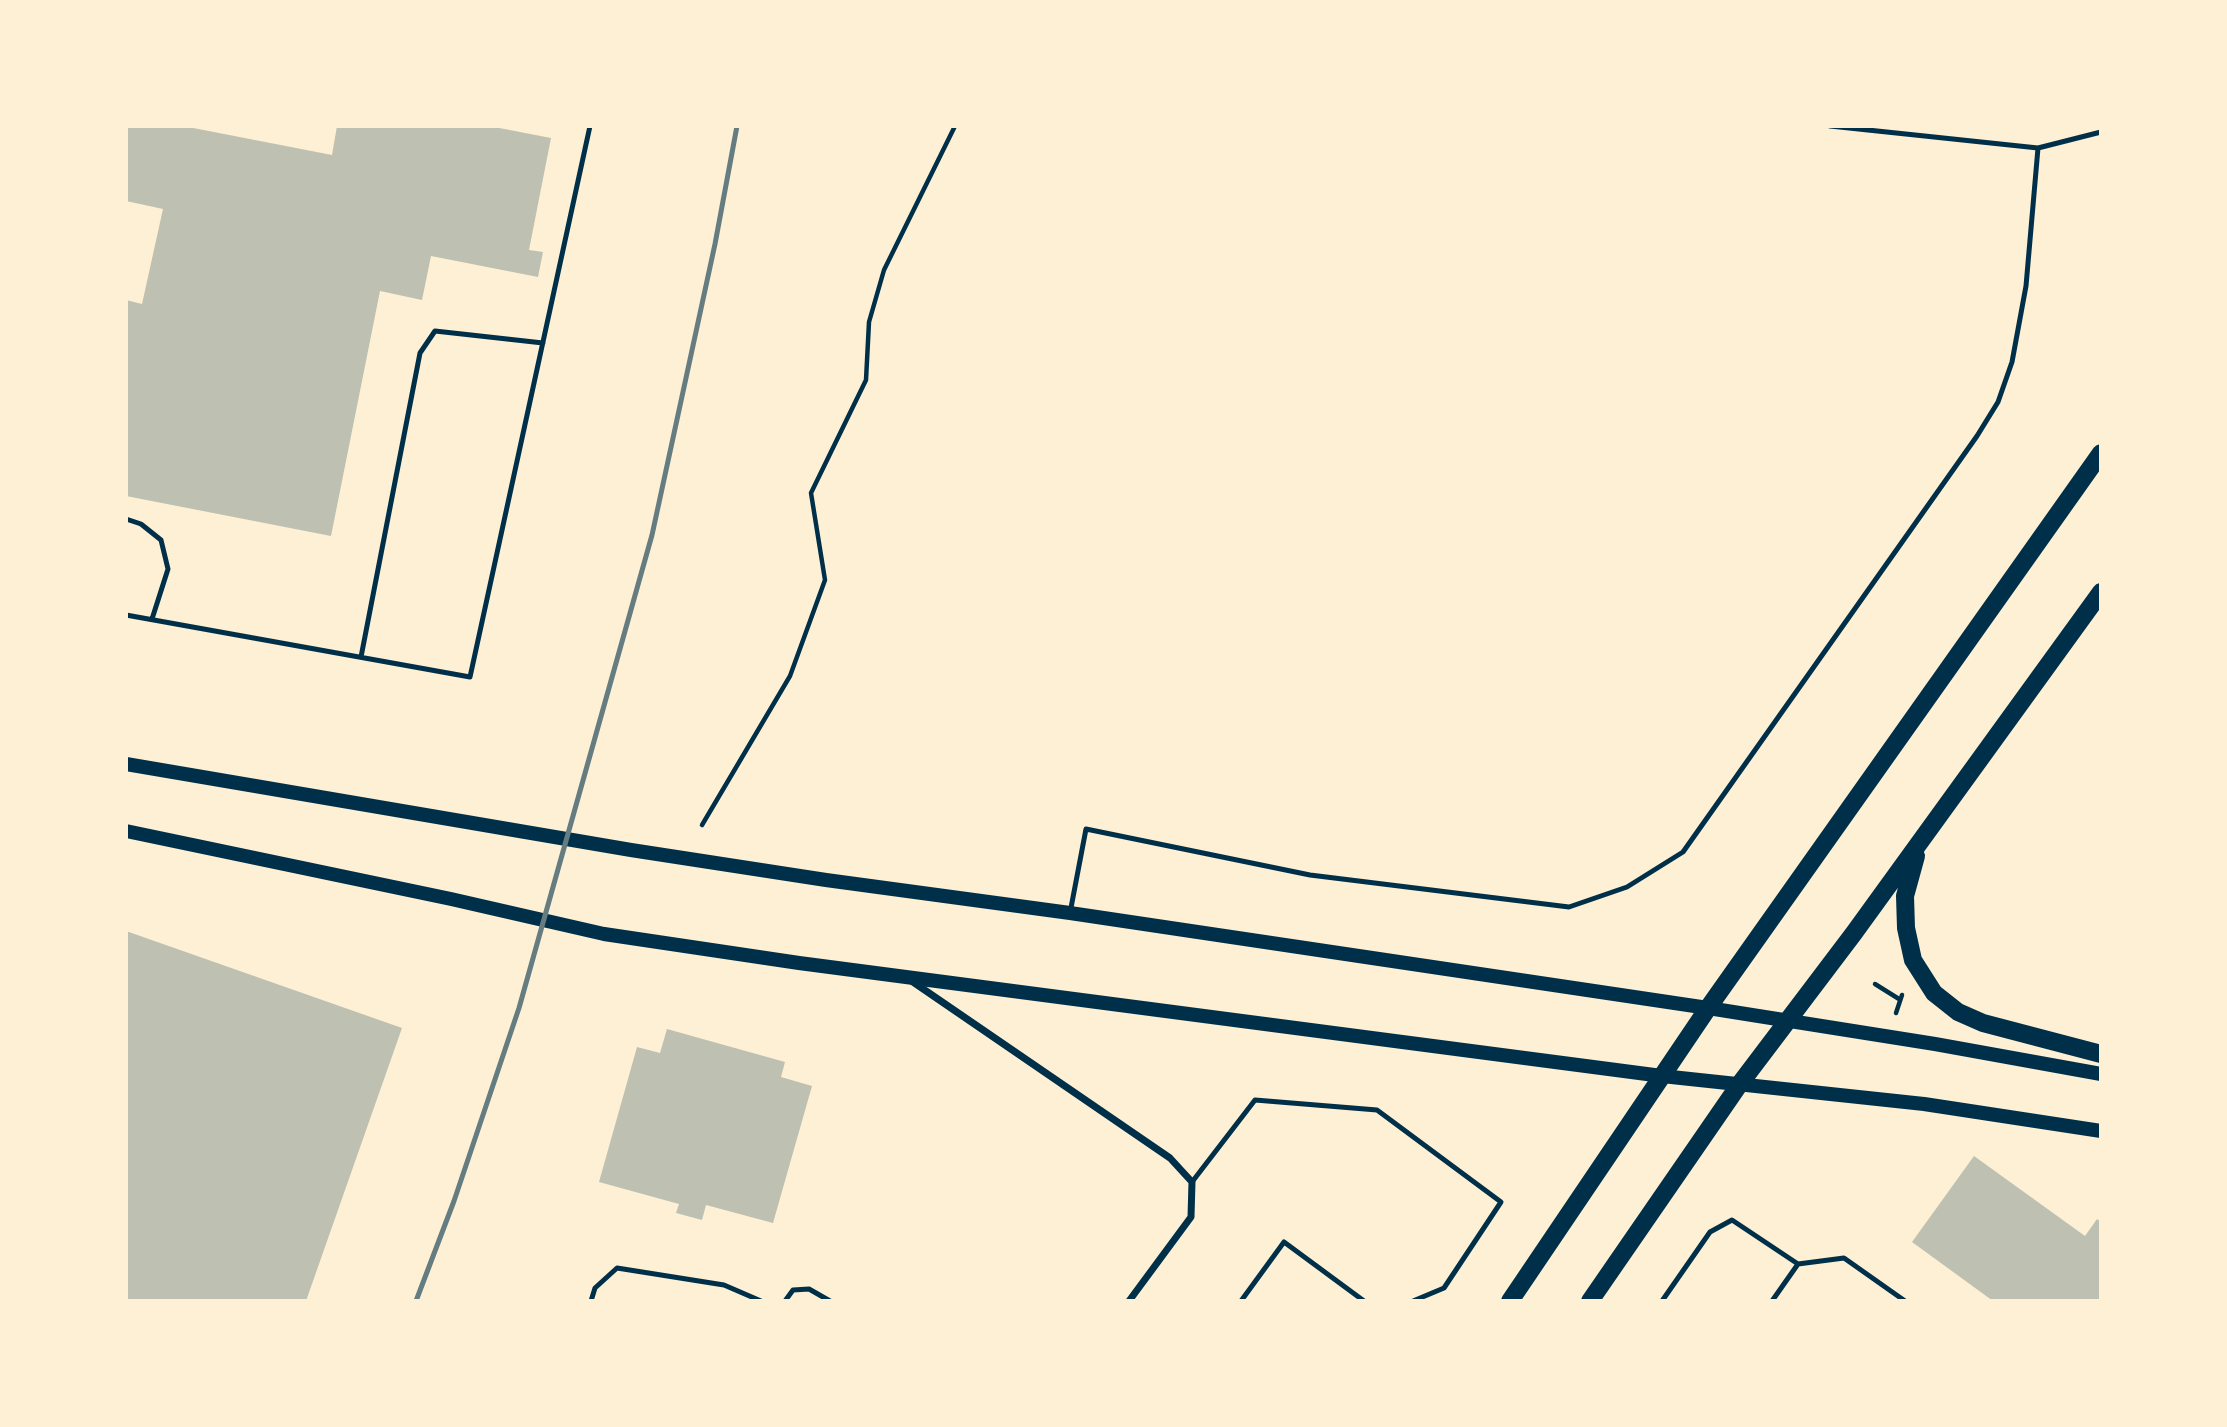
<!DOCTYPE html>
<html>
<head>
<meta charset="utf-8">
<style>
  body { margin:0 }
  #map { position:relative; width:2227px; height:1427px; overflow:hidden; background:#fdf0d5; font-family:"Times New Roman",serif }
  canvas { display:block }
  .frame { position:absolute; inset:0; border:128px solid #fdf0d5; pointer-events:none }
</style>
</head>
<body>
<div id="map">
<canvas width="2227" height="1427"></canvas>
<div class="frame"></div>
</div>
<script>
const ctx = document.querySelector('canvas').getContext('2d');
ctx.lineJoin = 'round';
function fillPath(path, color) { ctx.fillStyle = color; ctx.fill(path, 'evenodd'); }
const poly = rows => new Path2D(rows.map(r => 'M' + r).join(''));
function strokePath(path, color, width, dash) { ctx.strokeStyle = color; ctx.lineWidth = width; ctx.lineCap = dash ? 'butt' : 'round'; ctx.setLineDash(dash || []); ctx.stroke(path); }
fillPath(poly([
  [126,126,183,126,332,155,337,126,489,126,551,138,529,250,543,252,538,277,431,256,422,300,380,291,331,536,126,496,126,300,142,304,163,209,126,201],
  [126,931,402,1028,306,1301,126,1301],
  [667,1029,785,1062,781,1077,812,1086,773,1223,706,1205,702,1220,676,1213,679,1204,599,1182,637,1047,660,1053],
  [1974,1156,2085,1236,2097,1219,2101,1222,2101,1301,1993,1301,1912,1242]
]), '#bec0b2');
strokePath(poly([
  [702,825,790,676,825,580,811,493,866,380,869,322,884,270,955,126],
  [1875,984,1899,999],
  [1896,1013,1902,995]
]), '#003049', 4.5);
strokePath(poly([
  [1830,126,2038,148],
  [126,519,141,524,161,540,168,569,152,619],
  [126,615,470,677,590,126],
  [361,657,420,353,435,331,543,343],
  [1070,913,1086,829,1310,875,1569,907,1627,887,1683,852,1977,436,1998,402,2012,362,2026,286,2038,148,2101,132],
  [1192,1182,1255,1100,1377,1110,1501,1202,1444,1288,1413,1301],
  [591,1301,595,1288,617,1268,724,1285,761,1301],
  [785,1301,793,1290,809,1289,830,1301],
  [1241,1301,1284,1242,1364,1301],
  [1662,1301,1710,1232,1732,1220,1798,1264,1844,1258,1905,1301],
  [1772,1301,1798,1264]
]), '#003049', 5);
strokePath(poly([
  [913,982,1170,1158,1192,1182,1191,1217,1129,1301]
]), '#003049', 7);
strokePath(poly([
  [126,764,631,850,826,880,1070,913,1708,1008,1935,1044,2101,1074],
  [126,831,451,899,604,934,799,963,1662,1076,1924,1104,2101,1131]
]), '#003049', 14);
strokePath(poly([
  [1916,856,1905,896,1906,928,1913,960,1934,993,1958,1012,1983,1023,2101,1054],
  [1510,1301,1708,1008,2101,453],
  [1590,1301,1739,1085,1854,933,2101,592]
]), '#003049', 18);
strokePath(poly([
  [416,1301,454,1201,519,1008,652,535,715,244,737,126]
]), '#657d81', 5);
</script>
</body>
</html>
